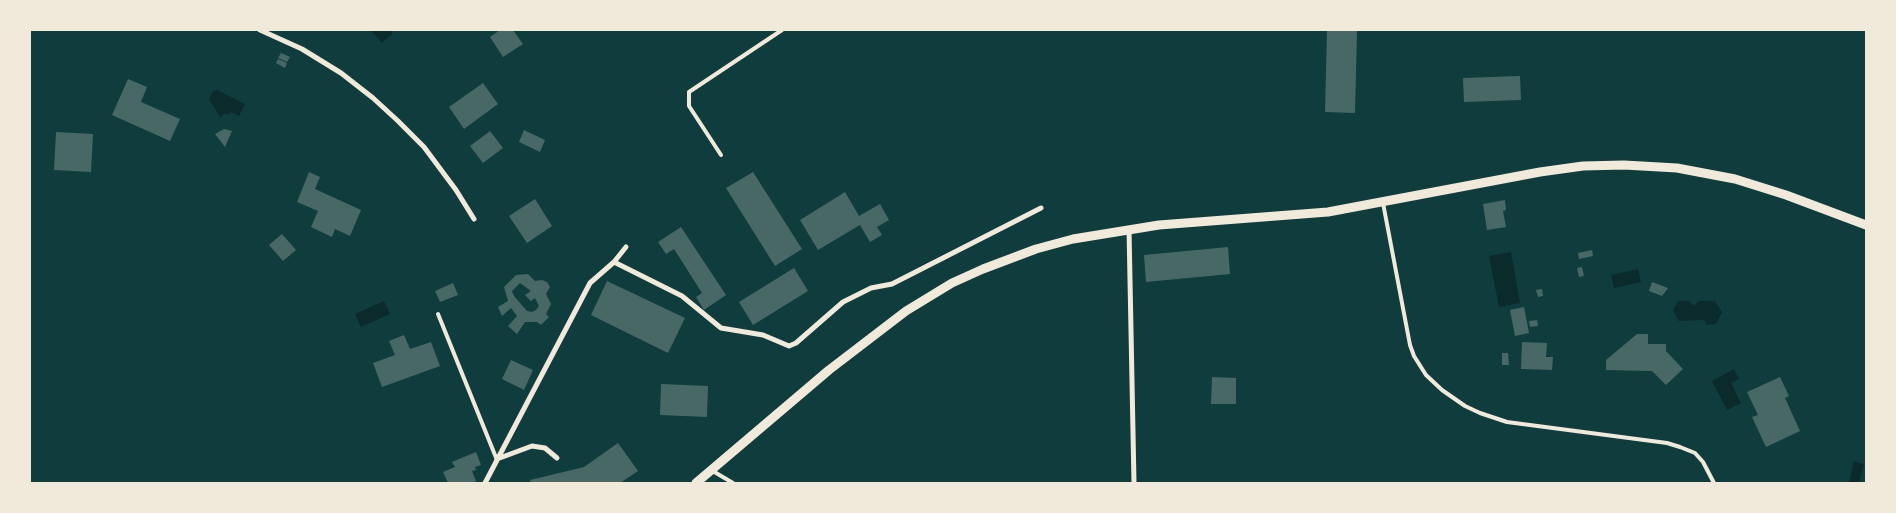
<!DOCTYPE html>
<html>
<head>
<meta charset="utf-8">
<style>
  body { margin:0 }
  #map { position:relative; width:1896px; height:513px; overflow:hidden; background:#0f3d3e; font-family:"PT Sans Narrow",sans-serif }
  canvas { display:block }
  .frame { position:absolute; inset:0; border:31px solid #f1e9da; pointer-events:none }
</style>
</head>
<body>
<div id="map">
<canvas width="1896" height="513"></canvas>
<div class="frame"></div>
</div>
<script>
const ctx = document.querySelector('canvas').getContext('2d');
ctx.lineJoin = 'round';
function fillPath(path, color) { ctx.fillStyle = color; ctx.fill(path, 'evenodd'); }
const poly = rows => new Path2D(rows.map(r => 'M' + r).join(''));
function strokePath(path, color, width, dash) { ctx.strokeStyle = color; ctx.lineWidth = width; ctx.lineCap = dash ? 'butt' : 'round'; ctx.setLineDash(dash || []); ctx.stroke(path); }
fillPath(poly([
  [370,30,390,30,393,33,382,43],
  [217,90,245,104,239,116,231,112,229,114,224,114,220,117,209,99,213,91],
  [1511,252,1520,303,1499,307,1489,256],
  [1638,269,1641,282,1614,288,1611,275],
  [384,301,390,314,361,327,355,314],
  [1678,301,1690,301,1691,304,1695,305,1699,301,1715,301,1722,312,1716,324,1707,325,1704,320,1679,321,1673,310],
  [1734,369,1739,379,1731,383,1741,403,1727,410,1712,381],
  [1854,461,1864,464,1859,483,1849,483]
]), '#0a2a2b');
fillPath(poly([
  [500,30,513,30,523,44,503,57,490,37],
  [1327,30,1357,30,1355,113,1325,112],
  [281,53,290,57,287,62,278,58],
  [278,59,287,63,285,68,276,63],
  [1520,76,1521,100,1464,102,1463,78],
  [128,79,147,87,141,102,180,119,170,141,112,115],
  [483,83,498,104,464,129,449,107],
  [224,129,232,131,225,147,215,134],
  [524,130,545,140,540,152,519,142],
  [490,131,503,148,483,163,470,146],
  [56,132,93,134,91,172,54,170],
  [309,172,320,177,315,189,361,210,350,236,335,229,332,237,311,227,318,211,297,202],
  [753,172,802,249,775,266,726,188],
  [845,192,859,216,880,204,889,220,877,227,882,235,870,242,860,225,818,250,800,220],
  [535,199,552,226,527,243,509,216],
  [1505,200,1506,210,1503,211,1506,227,1487,230,1483,204],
  [681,227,726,295,704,310,696,297,702,293,674,249,666,254,658,242],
  [282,234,296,250,283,261,269,245],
  [1228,247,1230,274,1146,282,1144,255],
  [1592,250,1593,256,1579,259,1578,253],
  [1582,267,1584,276,1579,277,1577,268],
  [794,268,808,291,753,325,739,302],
  [528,274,535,281,542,280,547,282,550,287,546,294,551,304,546,314,549,317,541,325,537,322,525,322,517,334,508,326,517,316,511,308,502,316,498,307,508,301,504,287,516,275],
  [520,283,531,291,525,295,531,301,535,298,539,306,536,310,532,312,527,311,514,296,512,291],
  [607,281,685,318,668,353,591,315],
  [1652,282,1668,288,1662,296,1649,291],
  [453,283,458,295,440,302,435,291],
  [1542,289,1543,296,1538,297,1536,290],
  [1524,307,1529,333,1515,336,1510,310],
  [1537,320,1538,326,1530,327,1529,321],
  [1637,334,1648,334,1648,344,1666,344,1666,351,1683,369,1666,385,1652,371,1606,370,1606,360],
  [404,335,410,349,431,342,440,366,382,387,373,363,395,355,389,341],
  [1522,342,1547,343,1546,357,1553,357,1552,370,1521,369],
  [1502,353,1508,353,1509,365,1502,365],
  [511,360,533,370,524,390,502,379],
  [1212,377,1236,378,1236,404,1211,404],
  [1780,377,1789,396,1785,398,1800,431,1766,447,1752,417,1758,415,1747,392],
  [661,384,708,386,707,417,660,415],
  [618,443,638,471,620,483,531,483,530,480,584,467],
  [476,452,481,465,475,467,476,470,472,471,476,481,472,483,448,483,443,472,455,467,452,462]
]), '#486865');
strokePath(poly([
  [721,155,689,106,689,92,782,30],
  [1383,203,1410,345,1414,356,1426,375,1442,390,1465,406,1480,413,1507,422,1667,443,1680,447,1695,453,1703,462,1714,483],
  [438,314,497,460],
  [711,470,733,483]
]), '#f1e9da', 4);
strokePath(poly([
  [260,30,302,49,341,73,373,98,398,121,424,147,456,190,474,219],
  [1129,229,1134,483],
  [614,262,626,247],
  [497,459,532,446,545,448,557,458],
  [485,483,590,283,614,262,682,296,721,328,763,335,789,346,796,343,843,302,871,288,892,284,1041,208]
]), '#f1e9da', 5);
strokePath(poly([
  [696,483,829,370,906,311,952,283,983,269,1036,249,1073,239,1159,225,1328,212,1540,172,1583,166,1624,165,1677,168,1735,179,1786,195,1866,225]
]), '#f1e9da', 9);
</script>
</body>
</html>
